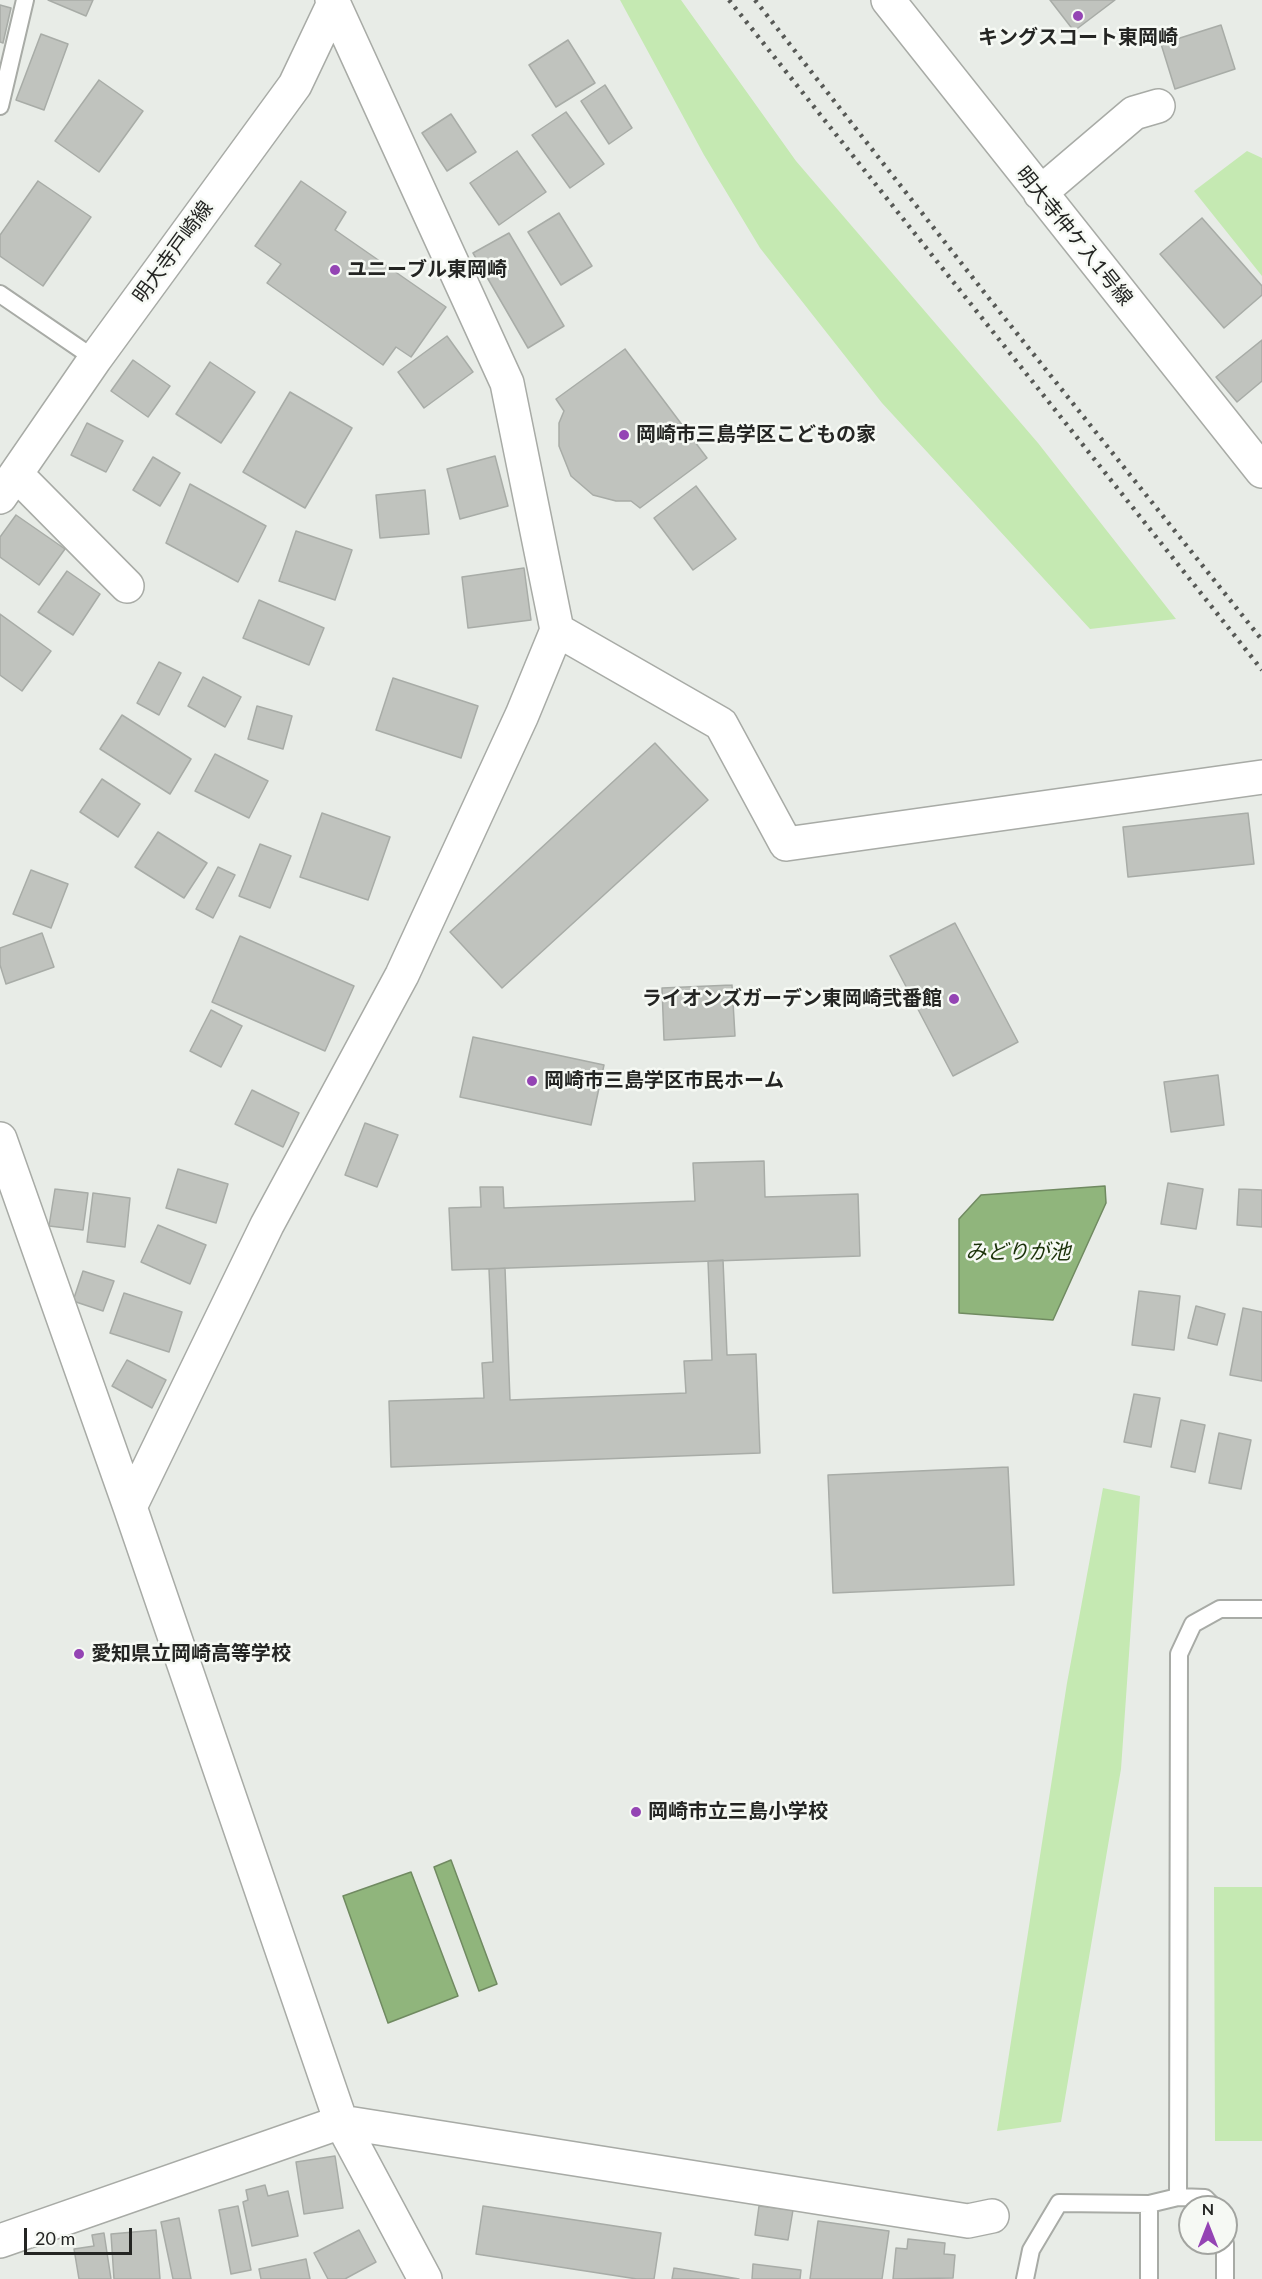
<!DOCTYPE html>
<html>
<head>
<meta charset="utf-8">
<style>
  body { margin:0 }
  #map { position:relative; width:1262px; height:2279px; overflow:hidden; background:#e8ece7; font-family:Lato,sans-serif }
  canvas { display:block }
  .north { position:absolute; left:1178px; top:2195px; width:60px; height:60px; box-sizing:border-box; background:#f6f9f4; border:2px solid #a2a4a0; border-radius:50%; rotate:0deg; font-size:16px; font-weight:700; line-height:24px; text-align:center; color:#242523 }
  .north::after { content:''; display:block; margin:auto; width:21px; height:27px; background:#9444b4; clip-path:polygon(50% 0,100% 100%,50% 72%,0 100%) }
  .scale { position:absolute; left:24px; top:2228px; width:108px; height:27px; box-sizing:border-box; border:3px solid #242523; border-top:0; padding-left:8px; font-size:18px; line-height:21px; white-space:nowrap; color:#242523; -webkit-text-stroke:4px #f6f9f4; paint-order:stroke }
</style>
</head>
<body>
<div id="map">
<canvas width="1262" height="2279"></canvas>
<div class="north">N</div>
<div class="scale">20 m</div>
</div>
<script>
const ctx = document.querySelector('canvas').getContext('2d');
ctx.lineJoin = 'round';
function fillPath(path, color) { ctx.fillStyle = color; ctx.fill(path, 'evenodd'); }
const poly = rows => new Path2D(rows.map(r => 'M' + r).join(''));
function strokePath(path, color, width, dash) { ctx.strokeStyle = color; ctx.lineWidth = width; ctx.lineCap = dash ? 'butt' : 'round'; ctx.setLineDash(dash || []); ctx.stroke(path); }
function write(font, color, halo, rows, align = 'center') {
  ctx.font = font + ' Lato,"Noto Sans JP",sans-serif'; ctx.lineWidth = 5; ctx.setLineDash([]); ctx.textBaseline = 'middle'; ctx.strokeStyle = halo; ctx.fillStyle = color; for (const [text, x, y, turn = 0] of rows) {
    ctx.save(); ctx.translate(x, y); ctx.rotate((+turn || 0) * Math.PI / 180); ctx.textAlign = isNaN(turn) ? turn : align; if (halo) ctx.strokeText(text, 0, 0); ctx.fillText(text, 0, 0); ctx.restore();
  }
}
fillPath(poly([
  [620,0,681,0,796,161,1038,443,1176,619,1090,629,882,403,760,248,704,155],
  [1247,151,1262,158,1262,276,1194,191],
  [1103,1488,1140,1496,1121,1769,1061,2122,997,2131,1067,1683],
  [1214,1887,1262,1887,1262,2141,1215,2141]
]), '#c5e9b2');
const water = poly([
  [1105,1186,1106,1203,1053,1320,959,1313,959,1219,981,1195,1105,1186],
  [451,1860,497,1984,479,1991,434,1867,451,1860],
  [411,1872,458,1996,388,2023,343,1896,411,1872]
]);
fillPath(water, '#90b57c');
strokePath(water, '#708a61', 1.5);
const building = poly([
  [48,0,93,0,86,16,48,0],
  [1050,0,1115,0,1074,31,1050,0],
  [0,5,11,8,3,43,0,42,0,5],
  [1221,25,1235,69,1175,89,1161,44,1221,25],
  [41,34,68,44,44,110,16,100,41,34],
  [568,40,595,83,556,107,529,65,568,40],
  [99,80,143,111,99,172,55,141,99,80],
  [605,85,632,128,609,144,581,101,605,85],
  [566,112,604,164,570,188,532,135,566,112],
  [451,114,476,152,447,171,422,133,451,114],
  [517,151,546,192,499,225,470,183,517,151],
  [38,181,91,217,43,286,0,256,0,235,38,181],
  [301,181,346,212,335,230,446,307,411,357,396,347,383,365,267,283,281,264,255,246,301,181],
  [559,213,592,266,561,285,528,232,559,213],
  [1202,218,1262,286,1262,295,1224,328,1160,254,1202,218],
  [509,233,564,326,528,348,473,253,509,233],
  [447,336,473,372,424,408,398,372,447,336],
  [1262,340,1262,381,1237,402,1216,377,1262,340],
  [625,349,707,458,640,508,631,501,616,501,593,495,571,476,559,446,559,423,564,411,556,399,625,349],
  [133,360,170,386,148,417,111,391,133,360],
  [210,362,255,392,221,443,176,414,210,362],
  [290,392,352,428,305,508,243,472,290,392],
  [87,423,123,441,106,472,71,455,87,423],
  [495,456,508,506,460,519,447,469,495,456],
  [153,457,180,473,160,506,133,490,153,457],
  [190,484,266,526,238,582,166,543,190,484],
  [696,486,736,539,693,570,654,518,696,486],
  [425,490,429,534,380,538,376,495,425,490],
  [16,515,65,549,39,585,0,557,0,537,16,515],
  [296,531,352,550,335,600,279,581,296,531],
  [524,568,531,620,468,628,462,577,524,568],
  [67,571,100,594,73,635,38,612,67,571],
  [259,600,324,628,309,665,243,638,259,600],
  [0,614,51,651,22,691,0,675,0,614],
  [159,662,181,673,159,715,137,703,159,662],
  [203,677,241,697,225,727,188,706,203,677],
  [393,678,478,706,461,758,376,730,393,678],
  [257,706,292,716,283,749,248,739,257,706],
  [122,715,191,759,170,794,100,749,122,715],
  [655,743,708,800,502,988,450,932,655,743],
  [215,754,268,781,249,818,195,791,215,754],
  [102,779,140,804,118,837,80,812,102,779],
  [322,813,390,837,368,900,300,877,322,813],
  [1248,813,1254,864,1128,877,1123,827,1248,813],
  [158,832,207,863,184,898,135,867,158,832],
  [260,844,291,856,270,908,239,896,260,844],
  [218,867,235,875,213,918,196,909,218,867],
  [31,870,68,884,51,928,13,914,31,870],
  [955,923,1018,1042,953,1076,890,956,955,923],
  [42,933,54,967,6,984,0,965,0,948,42,933],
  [240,936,354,986,325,1051,212,1002,240,936],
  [732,985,735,1036,664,1040,662,988,732,985],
  [211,1010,242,1026,221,1067,190,1051,211,1010],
  [473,1037,604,1065,591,1125,460,1097,473,1037],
  [1218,1075,1224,1125,1171,1132,1164,1082,1218,1075],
  [252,1090,299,1113,283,1147,235,1124,252,1090],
  [365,1123,398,1135,377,1187,345,1175,365,1123],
  [764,1161,765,1197,858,1194,860,1256,452,1270,449,1208,481,1207,480,1187,503,1187,504,1208,695,1201,693,1163,764,1161],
  [178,1169,228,1184,216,1223,166,1208,178,1169],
  [1168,1183,1203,1189,1196,1229,1161,1224,1168,1183],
  [55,1189,88,1193,83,1230,49,1226,55,1189],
  [1239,1189,1262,1190,1262,1227,1237,1225,1239,1189],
  [93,1193,130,1198,125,1247,87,1242,93,1193],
  [158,1225,206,1245,190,1284,141,1262,158,1225],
  [723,1260,727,1355,756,1354,760,1453,391,1467,389,1401,484,1398,482,1363,493,1362,489,1269,505,1268,510,1400,686,1393,684,1361,712,1360,708,1261,723,1260],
  [83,1271,114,1281,103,1311,73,1301,83,1271],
  [1139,1291,1180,1296,1174,1350,1132,1345,1139,1291],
  [124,1293,182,1312,169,1352,110,1333,124,1293],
  [1196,1306,1225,1314,1217,1345,1188,1338,1196,1306],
  [1243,1308,1262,1312,1262,1381,1230,1375,1243,1308],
  [127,1360,166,1380,152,1408,112,1386,127,1360],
  [1134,1394,1160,1398,1151,1447,1124,1442,1134,1394],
  [1181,1420,1205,1425,1195,1472,1171,1467,1181,1420],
  [1219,1433,1251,1440,1241,1489,1209,1483,1219,1433],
  [1008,1467,1014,1585,833,1593,828,1475,1008,1467],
  [335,2156,343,2208,304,2214,296,2162,335,2156],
  [265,2185,268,2196,288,2191,298,2236,252,2246,243,2202,248,2200,246,2190,265,2185],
  [238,2206,251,2270,231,2274,219,2210,238,2206],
  [483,2206,661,2233,654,2279,637,2279,476,2254,483,2206],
  [759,2206,793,2210,788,2240,755,2235,759,2206],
  [179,2218,191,2279,173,2279,161,2222,179,2218],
  [818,2221,889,2231,882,2279,810,2279,818,2221],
  [156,2230,160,2279,114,2279,111,2234,156,2230],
  [359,2230,376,2262,345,2279,328,2279,314,2253,359,2230],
  [104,2233,111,2279,79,2279,74,2249,94,2246,92,2235,104,2233],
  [908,2239,945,2243,944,2254,955,2255,953,2278,893,2279,896,2248,907,2249,908,2239],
  [306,2259,310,2279,261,2279,259,2269,306,2259],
  [753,2264,801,2270,800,2279,752,2279,753,2264],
  [674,2268,739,2279,672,2279,674,2268]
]);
fillPath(building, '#c0c3be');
strokePath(building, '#a8aca7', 1.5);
const lane = poly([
  [0,106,25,0],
  [0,294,95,359],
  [1178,2197,1179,1654,1193,1624,1220,1609,1262,1609],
  [1149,2204,1149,2279],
  [1225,2243,1225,2279],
  [1025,2279,1031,2250,1059,2203,1149,2204,1178,2197,1205,2198,1214,2207]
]);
const street = poly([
  [888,0,1262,471],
  [1040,193,1134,113,1158,106],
  [17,475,127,586],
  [0,497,95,359,295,85,333,5],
  [557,630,721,724,786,844,1262,777],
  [0,1139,130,1507,341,2122,425,2279],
  [130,1507,267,1225,402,975,522,715,557,630,507,383,332,0],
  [0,2241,341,2122,968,2221,992,2216]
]);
strokePath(lane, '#a8aba6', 20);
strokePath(street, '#a8aba6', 36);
strokePath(lane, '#fff', 16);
strokePath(street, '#fff', 33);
strokePath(poly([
  [729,0,1262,670],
  [755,0,991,301,1262,640]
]), '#575956', 4.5, [3, 6]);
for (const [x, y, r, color] of [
  [1078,16,6,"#9444b4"],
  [335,270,6,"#9444b4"],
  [624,435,6,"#9444b4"],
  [954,999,6,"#9444b4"],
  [532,1081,6,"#9444b4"],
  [79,1654,6,"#9444b4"],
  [636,1812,6,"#9444b4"]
]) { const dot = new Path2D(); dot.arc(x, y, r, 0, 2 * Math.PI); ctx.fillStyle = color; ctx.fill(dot); strokePath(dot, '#f6f9f4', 2); }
write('bold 20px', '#242523', '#f6f9f4', [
  ["キングスコート東岡崎",1078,38,"center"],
  ["ユニーブル東岡崎",347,270],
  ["岡崎市三島学区こどもの家",636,435],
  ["ライオンズガーデン東岡崎弐番館",942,999,"right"],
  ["岡崎市三島学区市民ホーム",544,1081],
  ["愛知県立岡崎高等学校",91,1654],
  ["岡崎市立三島小学校",648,1812]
], 'left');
write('20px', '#242523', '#f6f9f4', [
  ["明大寺仲ケ入1号線",1074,236,51],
  ["明大寺戸崎線",173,252,-54]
]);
write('italic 21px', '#1a3108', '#f6f9f4', [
  ["みどりが池",1018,1252]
]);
</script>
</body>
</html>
